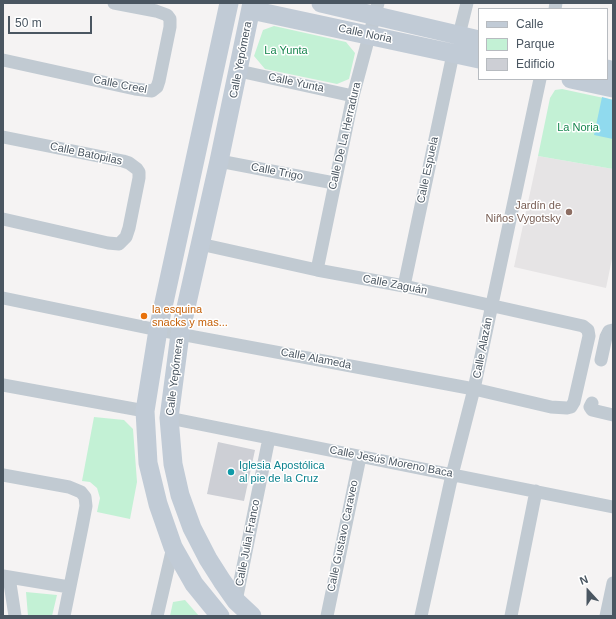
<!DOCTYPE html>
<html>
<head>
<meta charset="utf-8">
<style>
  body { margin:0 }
  #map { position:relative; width:616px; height:619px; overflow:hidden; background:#f5f3f3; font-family:Arial,sans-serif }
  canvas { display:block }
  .frame { position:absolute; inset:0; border:4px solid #4a5661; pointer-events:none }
  .legend { position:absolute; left:478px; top:8px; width:130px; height:72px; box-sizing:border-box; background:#fff; border:1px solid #b7bbc0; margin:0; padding:5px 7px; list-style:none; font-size:12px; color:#4a5661 }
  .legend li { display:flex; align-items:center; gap:8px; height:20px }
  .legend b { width:20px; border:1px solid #b7bbc0 }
  .north { position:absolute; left:568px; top:571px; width:40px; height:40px; -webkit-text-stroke:3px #fff; paint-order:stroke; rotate:339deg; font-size:11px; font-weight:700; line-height:16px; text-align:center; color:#4a5661 }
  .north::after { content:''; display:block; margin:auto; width:14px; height:18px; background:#4a5661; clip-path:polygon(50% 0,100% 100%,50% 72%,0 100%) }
  .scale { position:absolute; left:8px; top:16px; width:84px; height:18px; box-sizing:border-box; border:2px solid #4a5661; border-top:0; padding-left:5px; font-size:12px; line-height:14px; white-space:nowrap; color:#4a5661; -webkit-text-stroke:3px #fff; paint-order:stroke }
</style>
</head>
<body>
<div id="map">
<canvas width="616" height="619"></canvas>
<div class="frame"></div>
<ul class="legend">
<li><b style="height:5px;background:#c1cbd6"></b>Calle</li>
<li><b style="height:11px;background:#c3f1d5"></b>Parque</li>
<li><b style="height:11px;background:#cdcfd5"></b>Edificio</li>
</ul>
<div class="north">N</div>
<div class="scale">50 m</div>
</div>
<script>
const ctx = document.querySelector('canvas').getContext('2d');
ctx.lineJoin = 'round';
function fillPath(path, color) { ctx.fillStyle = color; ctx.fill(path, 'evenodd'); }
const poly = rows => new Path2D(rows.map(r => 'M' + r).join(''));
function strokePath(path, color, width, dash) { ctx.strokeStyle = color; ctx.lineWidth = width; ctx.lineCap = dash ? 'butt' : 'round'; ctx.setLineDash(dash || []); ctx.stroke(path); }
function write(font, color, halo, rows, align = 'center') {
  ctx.font = font + ' Arial,sans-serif'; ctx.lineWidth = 3; ctx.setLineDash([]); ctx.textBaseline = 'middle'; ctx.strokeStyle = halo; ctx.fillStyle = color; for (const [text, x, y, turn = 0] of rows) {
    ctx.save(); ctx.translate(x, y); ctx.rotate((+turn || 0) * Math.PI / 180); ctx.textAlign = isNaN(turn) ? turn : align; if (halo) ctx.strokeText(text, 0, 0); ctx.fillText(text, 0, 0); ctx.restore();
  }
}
fillPath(poly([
  [538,156,613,169,613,254,606,288,514,267]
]), '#e6e4e5');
fillPath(poly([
  [274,26,346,42,355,53,349,79,337,84,265,69,254,56,263,30],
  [562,89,613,100,613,169,538,156,550,98,555,90],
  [94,417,124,420,133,429,137,482,130,519,97,512,100,498,97,488,90,482,82,481],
  [26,592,57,595,52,616,28,616],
  [185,600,199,616,170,616,173,602]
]), '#c3f1d5');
fillPath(poly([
  [602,97,613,100,613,139,594,135]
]), '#90daee');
fillPath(poly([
  [218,442,255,450,244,501,207,494]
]), '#cdcfd5');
strokePath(poly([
  [555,9,556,3],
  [459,35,467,3],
  [3,60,135,89,152,91,157,87,159,81,170,27,170,19,167,15,156,11,114,3],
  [239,71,353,96],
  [3,137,123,161,129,163,137,169,139,172,139,178,129,228,126,237,119,244,108,243,3,219],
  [219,161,334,183],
  [317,270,353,96,378,3],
  [404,286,453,54],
  [3,298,158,330,474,389,551,407,567,408,571,407,574,402,589,336,588,330,583,326,404,286,317,270,200,244],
  [601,360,606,337,609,331,613,330],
  [3,385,145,411],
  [592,403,590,407,592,410,613,415],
  [169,418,613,507],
  [3,475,69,487,81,492,85,497,86,506,82,527,64,616],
  [3,576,69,587],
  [9,577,15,616],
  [236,601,269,438],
  [157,616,173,547],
  [327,616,360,457],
  [421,616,452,475,474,389,540,79],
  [511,616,536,491],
  [606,616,613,583]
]), '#c1cad2', 13);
strokePath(poly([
  [321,3,479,40],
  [251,10,479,59],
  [607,69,613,71],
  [571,79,613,88],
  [220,616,194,584,173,547,158,504,148,463,145,411,158,330,229,3],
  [252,616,236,601,222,581,208,559,192,528,180,495,173,464,169,418,180,334,219,161,252,3]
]), '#c1cbd6', 19);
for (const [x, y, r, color] of [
  [569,212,4,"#8d6e63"],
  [144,316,4,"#e8710a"],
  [231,472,4,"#0f9aa8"]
]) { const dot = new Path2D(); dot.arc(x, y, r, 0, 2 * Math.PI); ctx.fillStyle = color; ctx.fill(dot); strokePath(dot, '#fff', 1.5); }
write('11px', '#4a5661', '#fff', [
  ["Calle Noria",365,34,12],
  ["Calle Yepómera",241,60,-79],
  ["Calle Yunta",296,83,12],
  ["Calle Creel",120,85,11],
  ["Calle De La Herradura",345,136,-77],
  ["Calle Batopilas",86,154,12],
  ["Calle Espuela",428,170,-78],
  ["Calle Trigo",277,172,11],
  ["Calle Zaguán",395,285,11],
  ["Calle Alazán",483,348,-79],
  ["Calle Alameda",316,359,11],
  ["Calle Yepómera",175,377,-83],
  ["Calle Jesús Moreno Baca",391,462,11],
  ["Calle Gustavo Caraveo",343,536,-78],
  ["Calle Julia Franco",248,543,-79]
]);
write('11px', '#17864f', '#fff', [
  ["La Yunta",286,51],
  ["La Noria",578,128]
]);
write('11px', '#785e54', '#fff', [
  ["Jardín de",561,206],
  ["Niños Vygotsky",561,219]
], 'right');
write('11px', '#c56008', '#fff', [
  ["la esquina",152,310],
  ["snacks y mas...",152,323]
], 'left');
write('11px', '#0d838f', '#fff', [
  ["Iglesia Apostólica",239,466],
  ["al pie de la Cruz",239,479]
], 'left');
</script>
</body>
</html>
